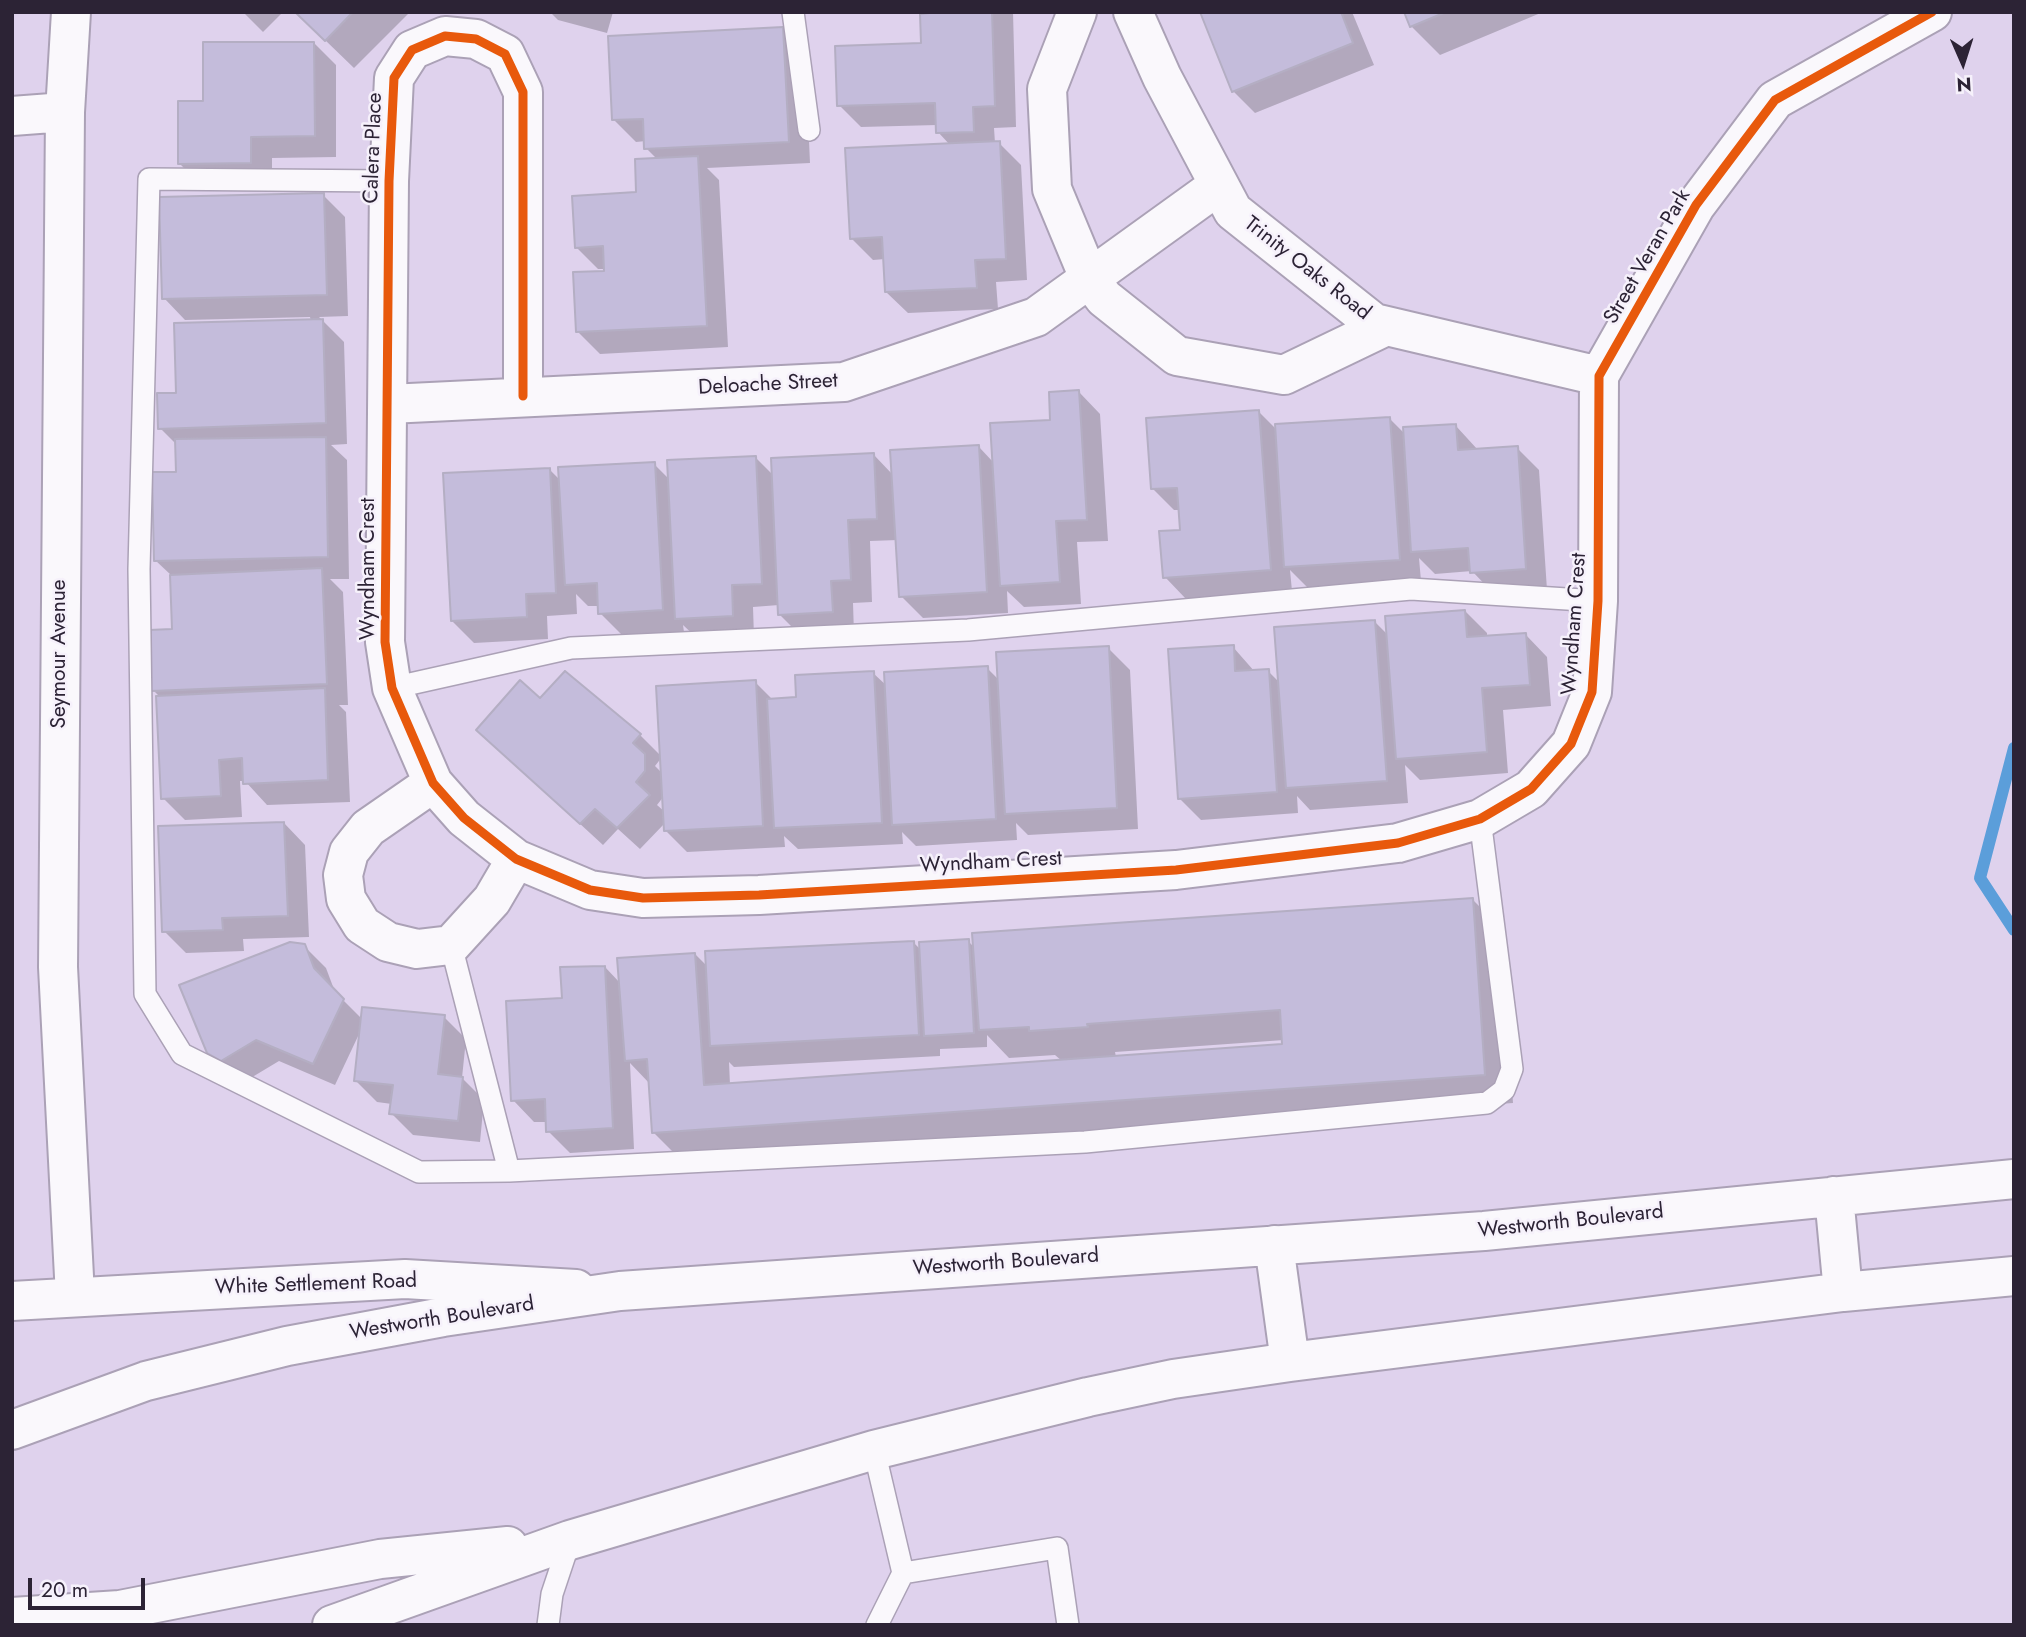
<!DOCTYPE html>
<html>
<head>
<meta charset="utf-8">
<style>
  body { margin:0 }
  #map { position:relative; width:2026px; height:1637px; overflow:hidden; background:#dfd2ed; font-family:Jost,sans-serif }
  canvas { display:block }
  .frame { position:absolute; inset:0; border:14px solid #2c2335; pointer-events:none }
  .north { position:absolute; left:1928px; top:28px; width:70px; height:70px; -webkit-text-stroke:5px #f6f1fb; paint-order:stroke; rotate:177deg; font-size:19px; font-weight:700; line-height:28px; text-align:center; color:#2c2335 }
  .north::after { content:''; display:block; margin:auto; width:24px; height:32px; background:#2c2335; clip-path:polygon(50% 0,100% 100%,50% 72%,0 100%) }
  .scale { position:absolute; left:28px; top:1578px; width:117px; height:32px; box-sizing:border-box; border:4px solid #2c2335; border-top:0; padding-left:9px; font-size:21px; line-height:24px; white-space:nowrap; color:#2c2335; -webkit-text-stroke:5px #f6f1fb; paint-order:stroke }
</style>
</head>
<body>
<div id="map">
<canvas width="2026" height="1637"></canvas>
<div class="frame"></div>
<div class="north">N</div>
<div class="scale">20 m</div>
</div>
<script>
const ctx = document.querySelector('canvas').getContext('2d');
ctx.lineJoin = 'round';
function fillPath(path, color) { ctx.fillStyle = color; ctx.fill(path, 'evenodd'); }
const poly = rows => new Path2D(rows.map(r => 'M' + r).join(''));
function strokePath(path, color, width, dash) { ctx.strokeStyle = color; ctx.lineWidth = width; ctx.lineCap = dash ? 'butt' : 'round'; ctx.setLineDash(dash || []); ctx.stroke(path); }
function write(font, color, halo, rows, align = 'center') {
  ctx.font = font + ' Jost,sans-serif'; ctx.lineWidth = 5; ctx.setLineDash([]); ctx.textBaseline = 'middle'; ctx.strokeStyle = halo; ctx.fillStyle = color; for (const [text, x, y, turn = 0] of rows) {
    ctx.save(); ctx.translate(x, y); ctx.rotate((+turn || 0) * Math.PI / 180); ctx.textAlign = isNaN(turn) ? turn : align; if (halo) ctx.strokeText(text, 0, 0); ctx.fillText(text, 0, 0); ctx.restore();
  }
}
fillPath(poly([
  [243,12,283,12,263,32],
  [296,12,410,12,354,68],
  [550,12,613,12,607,33,558,20],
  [941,12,1013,12,1016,127,994,128,995,143,999,143,1021,165,1027,280,996,282,998,309,908,313,886,292,885,259,873,260,851,238,950,145,938,132,937,125,861,127,839,105,923,45],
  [1201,12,1352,12,1374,65,1255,113,1233,91],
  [1406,12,1543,12,1440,55,1411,26],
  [783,29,805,51,810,163,707,168,719,180,728,347,600,354,578,332,605,269,598,269,576,247,638,194,658,160,646,148,646,141,636,142,614,120],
  [314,43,336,65,336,157,272,158,272,185,201,185,179,163,205,103],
  [323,195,345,217,348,316,319,317,344,342,347,444,331,445,347,460,349,579,330,579,343,592,348,705,339,705,346,712,350,802,267,805,245,781,240,781,242,817,185,820,163,798,158,695,153,690,174,631,172,576,155,560,178,473,177,445,160,428,178,395,311,321,310,317,185,320,164,298],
  [1079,392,1100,414,1108,541,1077,542,1081,604,1024,607,1007,591,1008,613,923,618,901,596,898,540,870,541,872,602,853,603,854,634,801,636,779,614,779,605,753,607,754,637,699,640,683,625,684,632,622,635,600,613,600,606,588,606,576,594,577,614,547,616,548,639,474,643,452,621,549,469,561,481,654,464,669,479,755,457,774,476,874,455,893,475,979,447,994,463,1052,422],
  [1259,412,1277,430,1390,419,1405,434,1456,426,1478,450,1517,448,1539,470,1547,590,1494,594,1472,571,1435,574,1419,558,1421,581,1308,588,1290,570,1292,591,1186,599,1165,577,1182,531,1180,510,1174,510,1152,488],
  [1465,611,1487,633,1487,638,1526,635,1547,657,1551,706,1503,710,1508,773,1420,780,1405,765,1408,803,1310,810,1297,796,1298,813,1201,820,1179,798,1233,647,1255,672,1268,671,1280,683,1374,621,1389,636],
  [1108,648,1130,670,1138,829,1028,835,1016,823,1017,840,916,846,902,832,903,844,798,849,784,836,785,847,687,852,665,830,665,823,640,849,618,829,603,845,478,730,540,700,640,735,662,757,755,682,773,700,798,699,873,673,887,686,987,668,999,680],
  [662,757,663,774,655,766],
  [664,796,665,812,657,805],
  [284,823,305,845,309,937,243,939,244,951,186,953,164,931],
  [1472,899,1501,928,1513,1103,682,1161,653,1132,650,1084,630,1063,634,1149,570,1153,548,1131,547,1122,534,1122,513,1100,564,1000,605,967,621,984,695,954,708,967,914,943,921,950,968,941,975,948],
  [987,1035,1009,1058,1055,1055,1062,1061,730,1085,729,1062,734,1067,940,1056,940,1049,987,1047],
  [1284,1040,1284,1046,1116,1057,1115,1052],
  [304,946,326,968,335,992,362,1019,444,1017,466,1039,462,1078,484,1100,480,1142,413,1135,391,1113,392,1104,377,1102,355,1080,360,1032,335,1085,279,1061,244,1082,231,1075,208,1052]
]), '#0003');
strokePath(poly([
  [2014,748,1980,878,2014,930]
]), '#5b9eda', 12);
const building = poly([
  [295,12,353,12,325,41,295,12],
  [939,12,992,12,995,106,973,107,974,132,936,133,935,103,837,106,835,46,921,43,920,14,939,12],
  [1200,12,1341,12,1353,43,1232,92,1200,12],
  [1404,12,1446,12,1410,27,1404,12],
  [783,27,789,142,644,149,643,119,612,120,608,36,783,27],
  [203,42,314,42,315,136,251,137,251,163,178,164,178,101,203,101,203,42],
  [1000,141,1006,259,975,260,977,288,885,292,882,237,850,239,845,148,1000,141],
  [698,156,707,326,576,332,573,272,604,271,603,246,575,248,572,196,636,192,635,159,698,156],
  [324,193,327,295,162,299,159,197,324,193],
  [323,319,326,423,158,429,157,393,176,393,174,323,323,319],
  [1079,390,1087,520,1056,521,1060,582,1000,586,990,423,1050,420,1049,392,1079,390],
  [1259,410,1271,570,1163,578,1159,531,1180,530,1177,488,1151,489,1146,418,1259,410],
  [1390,417,1400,560,1284,567,1275,424,1390,417],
  [1456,424,1458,450,1518,446,1526,569,1470,573,1468,548,1411,552,1403,427,1456,424],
  [326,437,328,557,154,561,152,472,176,472,175,439,326,437],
  [979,445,987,592,899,597,890,450,979,445],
  [874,453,877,519,848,520,851,580,831,581,833,612,778,615,771,458,874,453],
  [756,456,762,584,732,585,733,616,675,619,667,460,756,456],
  [655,462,663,610,598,614,597,583,565,585,558,467,655,462],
  [550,468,556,593,526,594,527,617,451,621,443,473,550,468],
  [322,568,327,684,151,691,149,630,172,629,170,575,322,568],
  [1465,610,1467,637,1526,633,1530,685,1482,688,1487,752,1396,759,1385,616,1465,610],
  [1375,620,1387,781,1286,788,1274,627,1375,620],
  [1234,645,1235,671,1269,669,1277,792,1178,799,1168,649,1234,645],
  [1109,646,1117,808,1005,814,996,652,1109,646],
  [988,666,996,819,892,825,884,672,988,666],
  [565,671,641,734,633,743,645,754,645,771,636,782,650,795,617,828,595,809,580,824,476,730,520,680,540,698,565,671],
  [874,671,882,823,774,828,767,699,796,697,795,675,874,671],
  [756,680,763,826,664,831,656,686,756,680],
  [325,688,328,780,243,784,242,758,219,760,221,796,161,799,156,696,325,688],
  [284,822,288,916,222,918,223,930,162,932,158,826,284,822],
  [1473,898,1485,1075,652,1133,647,1059,625,1061,617,958,695,953,704,1085,1282,1044,1280,1010,1087,1024,1088,1027,1029,1031,1029,1027,979,1030,972,933,1473,898],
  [969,939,974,1033,924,1036,919,942,969,939],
  [914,941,919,1035,710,1046,705,951,914,941],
  [290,942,305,944,314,968,344,999,313,1064,256,1040,221,1061,207,1053,179,985,290,942],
  [605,966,613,1128,546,1132,545,1099,511,1101,506,1001,562,998,560,967,605,966],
  [362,1007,445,1015,438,1074,463,1077,458,1121,389,1114,393,1085,354,1081,362,1007]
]);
fillPath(building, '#c4bcdb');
strokePath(building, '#b4aec3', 2);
const service = poly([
  [793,12,809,130],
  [389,181,149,179,139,569,145,994,182,1054,419,1172,509,1171,1085,1142,1487,1103,1504,1090,1512,1069,1480,819],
  [392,688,571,648,968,630,1411,589,1598,601],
  [451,945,509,1171],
  [874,1450,903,1573,877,1625],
  [903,1573,1057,1548,1068,1625],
  [548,1625,552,1594,570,1540]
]);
const minor = poly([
  [71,12,65,112,58,967,75,1296],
  [1077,12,1047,89,1052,189,1089,278,1104,298,1177,356,1284,375,1386,326],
  [1133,12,1162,77,1233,211,1374,323,1599,376],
  [12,116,65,112],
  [523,396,523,92,505,54,476,39,445,36,412,50,394,78,389,181,385,642,392,688,433,783,464,818,516,859,590,890,643,898,759,895,1176,870,1398,843,1480,819,1531,789,1571,744,1592,692,1598,601,1599,376,1696,205,1775,100,1932,12],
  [389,404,844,382,1036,317,1219,185],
  [433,783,368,828,349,852,343,875,346,899,362,925,388,942,417,949,451,945,492,900,516,859]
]);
const secondary = poly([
  [12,1301,405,1279,576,1289]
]);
const primary = poly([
  [1834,1196,1843,1292],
  [1274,1245,1290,1362],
  [12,1430,146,1381,287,1346,443,1317,620,1291,1484,1231,2014,1179],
  [12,1617,120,1610,380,1559,508,1546],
  [332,1625,570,1540,874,1450,1088,1397,1173,1379,1290,1362,1843,1292,2014,1276]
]);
strokePath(service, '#aba1b6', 24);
strokePath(minor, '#aba1b6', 42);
strokePath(secondary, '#aba1b6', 42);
strokePath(primary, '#aba1b6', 42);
strokePath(service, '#faf8fc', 21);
strokePath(minor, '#faf8fc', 38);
strokePath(secondary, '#faf8fc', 38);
strokePath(primary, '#faf8fc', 38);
strokePath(poly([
  [523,396,523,92,505,54,476,39,445,36,412,50,394,78,389,181,385,642,392,688,433,783,464,818,516,859,590,890,643,898,759,895,1176,870,1398,843,1480,819,1531,789,1571,744,1592,692,1598,601,1599,376,1696,205,1775,100,1932,12]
]), '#e8590c', 9);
write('21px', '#2c2335', '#f6f1fb', [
  ["Calera Place",374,148,-88],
  ["Street Veran Park",1648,257,-60],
  ["Trinity Oaks Road",1307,269,38],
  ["Deloache Street",768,385,-3],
  ["Wyndham Crest",369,569,-90],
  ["Wyndham Crest",1575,624,-86],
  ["Seymour Avenue",60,654,-90],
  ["Wyndham Crest",991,863,-3],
  ["Westworth Boulevard",1571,1222,-6],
  ["Westworth Boulevard",1006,1263,-4],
  ["White Settlement Road",316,1285,-2],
  ["Westworth Boulevard",442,1319,-9]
]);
</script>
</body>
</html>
